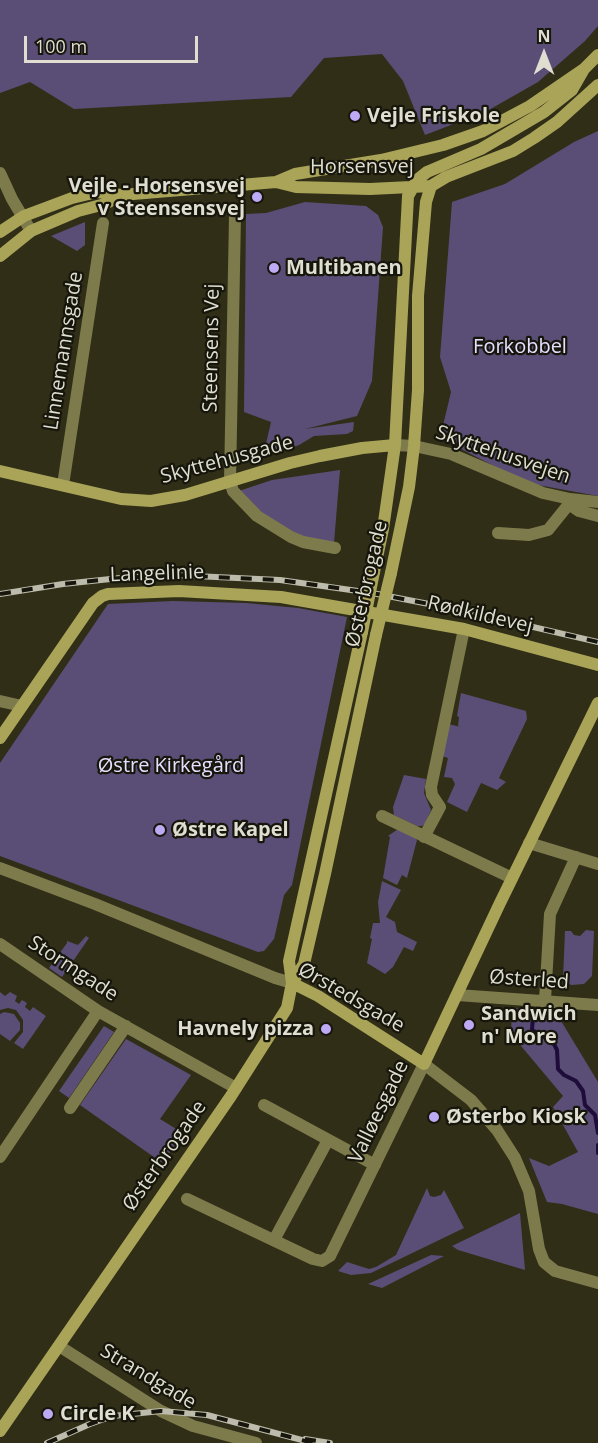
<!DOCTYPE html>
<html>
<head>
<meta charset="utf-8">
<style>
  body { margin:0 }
  #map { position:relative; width:598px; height:1443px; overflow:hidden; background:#302e17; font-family:"Open Sans",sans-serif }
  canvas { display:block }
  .north { position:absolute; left:514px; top:24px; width:60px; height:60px; -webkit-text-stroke:4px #17160c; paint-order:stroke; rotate:0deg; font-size:16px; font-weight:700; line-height:24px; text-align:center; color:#dfded0 }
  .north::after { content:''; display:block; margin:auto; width:21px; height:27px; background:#dfded0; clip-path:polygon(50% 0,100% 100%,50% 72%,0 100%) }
  .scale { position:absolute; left:24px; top:36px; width:174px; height:27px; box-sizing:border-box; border:3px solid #dfded0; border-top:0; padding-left:8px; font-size:18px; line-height:21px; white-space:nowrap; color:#dfded0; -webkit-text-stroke:4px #17160c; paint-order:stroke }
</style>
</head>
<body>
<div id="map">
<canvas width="598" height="1443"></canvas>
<div class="north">N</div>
<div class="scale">100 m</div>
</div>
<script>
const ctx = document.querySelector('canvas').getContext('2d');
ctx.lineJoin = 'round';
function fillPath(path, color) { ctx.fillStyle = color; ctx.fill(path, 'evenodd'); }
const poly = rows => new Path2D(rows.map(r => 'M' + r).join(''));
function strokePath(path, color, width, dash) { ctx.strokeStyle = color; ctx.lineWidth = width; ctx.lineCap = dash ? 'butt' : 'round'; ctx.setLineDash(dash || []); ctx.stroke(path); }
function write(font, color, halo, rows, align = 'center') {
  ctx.font = font + ' "Open Sans",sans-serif'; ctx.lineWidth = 4.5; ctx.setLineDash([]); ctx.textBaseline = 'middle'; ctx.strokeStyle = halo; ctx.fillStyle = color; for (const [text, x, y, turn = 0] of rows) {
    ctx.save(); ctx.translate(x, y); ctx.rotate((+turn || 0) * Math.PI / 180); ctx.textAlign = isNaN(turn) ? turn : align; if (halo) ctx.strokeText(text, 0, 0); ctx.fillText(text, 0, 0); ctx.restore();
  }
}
fillPath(poly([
  [0,0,598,0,598,26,585,41,538,82,487,111,425,135,403,81,382,54,324,58,291,97,74,109,30,82,0,93],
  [598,131,598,496,538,485,513,476,440,438,451,392,440,357,452,202,505,184,574,142],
  [305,202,366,206,378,215,383,227,372,381,357,416,305,429,354,422,353,431,347,434,314,436,299,445,283,451,265,448,271,422,244,412,246,214,266,213],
  [85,222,85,245,77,251,51,236],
  [340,470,334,543,301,536,269,520,239,491,272,480],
  [173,601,246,603,298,608,347,617,292,885,284,895,274,939,264,951,258,952,0,856,0,763,108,604],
  [461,693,526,711,527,719,499,778,506,782,497,790,481,783,467,812,447,802,455,784,452,778,444,777,448,758,442,756,448,724,461,727,458,726,459,717,457,716],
  [404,775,426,779,424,793,431,810,425,824,422,826,417,826,394,815,393,807],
  [398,829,415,837,417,840,407,878,402,875,397,885,383,878,390,837,388,836],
  [382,881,401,890,386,917,395,922,397,932,417,942,413,951,404,947,393,967,385,974,367,963,372,939,370,938,373,923,380,923,378,902],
  [586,930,594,931,592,976,584,984,571,985,563,979,565,931,571,931,574,935,580,936],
  [86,936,89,938,62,977,49,968,67,943,67,941,78,945],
  [0,992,5,996,10,992,17,996,15,1001,19,1004,22,1000,27,1003,25,1007,30,1011,33,1007,46,1016,23,1049,14,1043,23,1032,23,1020,16,1010,8,1008,0,1010],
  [512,1008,555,1011,598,1082,598,1214,562,1204,547,1202,529,1158,549,1166,578,1152,553,1107,563,1096,511,1034],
  [4,1012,14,1014,20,1023,20,1030,10,1041,0,1034,0,1014],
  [104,1026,114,1032,69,1098,59,1091],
  [126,1039,191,1075,160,1119,186,1135,161,1162,80,1105],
  [427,1188,430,1196,434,1197,441,1195,444,1190,464,1228,371,1273,351,1275,338,1271,347,1262,369,1269,376,1267,396,1255],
  [520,1213,525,1270,458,1250,452,1246],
  [431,1255,444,1256,382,1288,368,1284]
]), '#5a4e77');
strokePath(poly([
  [533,1016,532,1030,553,1042,557,1050,558,1069,564,1075,576,1081,583,1091,585,1105,595,1115,598,1133],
  [598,1145,598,1153]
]), '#1e0c3a', 4);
strokePath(poly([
  [0,173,12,199,31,231],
  [235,216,230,481,233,491,257,516,291,537,303,542,335,548],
  [395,445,414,446,451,454,543,493,570,499,598,502],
  [63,485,103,223],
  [570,499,569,504,579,511,598,516],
  [498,533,529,535,548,530,569,504],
  [0,701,22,706],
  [382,816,512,878],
  [424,837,440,807,432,795,431,787,464,629],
  [529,843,598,864],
  [0,868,95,904,275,978,292,983],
  [0,944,98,1011,236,1088],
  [457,995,598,1005],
  [545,1000,550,914,576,857],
  [264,1105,375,1165],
  [70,1108,126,1026],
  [0,1157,98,1011],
  [187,1199,313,1259,322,1261,330,1256,424,1064,471,1100,497,1130,515,1158,529,1191,539,1249,544,1262,555,1271,598,1283],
  [274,1240,328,1140],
  [59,1346,161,1411,193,1426,256,1443]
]), '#7d7a4c', 12);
strokePath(poly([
  [276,182,295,174,381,160,443,145,483,131,530,106,584,69,598,55],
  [0,232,24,216,72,198,97,192,121,195,276,182,296,187,370,189,431,186,446,177,513,151,534,138,557,122,598,85],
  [0,256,31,231,78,211,105,204,121,195],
  [0,471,121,499,151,501,185,495,290,463,320,456,362,448,395,445],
  [374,572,383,529,395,445,408,196,417,180,427,172,481,149,544,112,572,90,584,69],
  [391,573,409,487,414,446,418,390,418,296,426,202,431,186],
  [0,738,93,603,102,596,108,594,179,591,281,597,464,629,598,665],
  [292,983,318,996,424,1064,500,903,598,703],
  [292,983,304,964,325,874,376,635],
  [0,1431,231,1096,287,1008,292,983,289,961,362,632]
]), '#aaa459', 12);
const rail = poly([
  [0,594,63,584,120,578,173,575,280,580,372,593,460,610,598,642],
  [305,1439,330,1443],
  [47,1443,90,1424,113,1416,161,1411,207,1415,313,1443]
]);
strokePath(rail, '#bdbbac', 6);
strokePath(rail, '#17160c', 4, [11]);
strokePath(poly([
  [362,632,374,572],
  [376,635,391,573]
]), '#aaa459', 12);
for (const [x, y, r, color] of [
  [355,116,6,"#bea9f4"],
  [257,197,6,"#bea9f4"],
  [274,268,6,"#bea9f4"],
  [160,830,6,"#bea9f4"],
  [469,1025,6,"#bea9f4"],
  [326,1029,6,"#bea9f4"],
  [434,1117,6,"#bea9f4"],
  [48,1414,6,"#bea9f4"]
]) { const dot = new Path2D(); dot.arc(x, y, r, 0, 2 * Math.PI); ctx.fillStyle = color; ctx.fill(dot); strokePath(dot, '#17160c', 2); }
write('bold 20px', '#dfded0', '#17160c', [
  ["Vejle Friskole",367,116],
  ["Vejle - Horsensvej",245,186,"right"],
  ["v Steensensvej",245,209,"right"],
  ["Multibanen",286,268],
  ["Østre Kapel",172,830],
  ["Sandwich",481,1014],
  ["n' More",481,1037],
  ["Havnely pizza",314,1029,"right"],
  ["Østerbo Kiosk",446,1117],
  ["Circle K",60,1414]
], 'left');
write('20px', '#dfded0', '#17160c', [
  ["Horsensvej",362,167],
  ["Steensens Vej",212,348,-89],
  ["Linnemannsgade",64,351,-81],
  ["Skyttehusvejen",503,455,19],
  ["Skyttehusgade",227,460,-15],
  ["Langelinie",157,574,-2],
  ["Østerbrogade",367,584,-77],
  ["Rødkildevej",480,615,13],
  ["Stormgade",73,969,33],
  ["Østerled",529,980,4],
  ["Ørstedsgade",351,998,30],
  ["Valløesgade",379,1112,-64],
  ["Østerbrogade",165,1156,-55],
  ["Strandgade",148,1377,31]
]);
write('20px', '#e6deff', '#17160c', [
  ["Forkobbel",520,347],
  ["Østre Kirkegård",171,766]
]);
</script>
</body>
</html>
